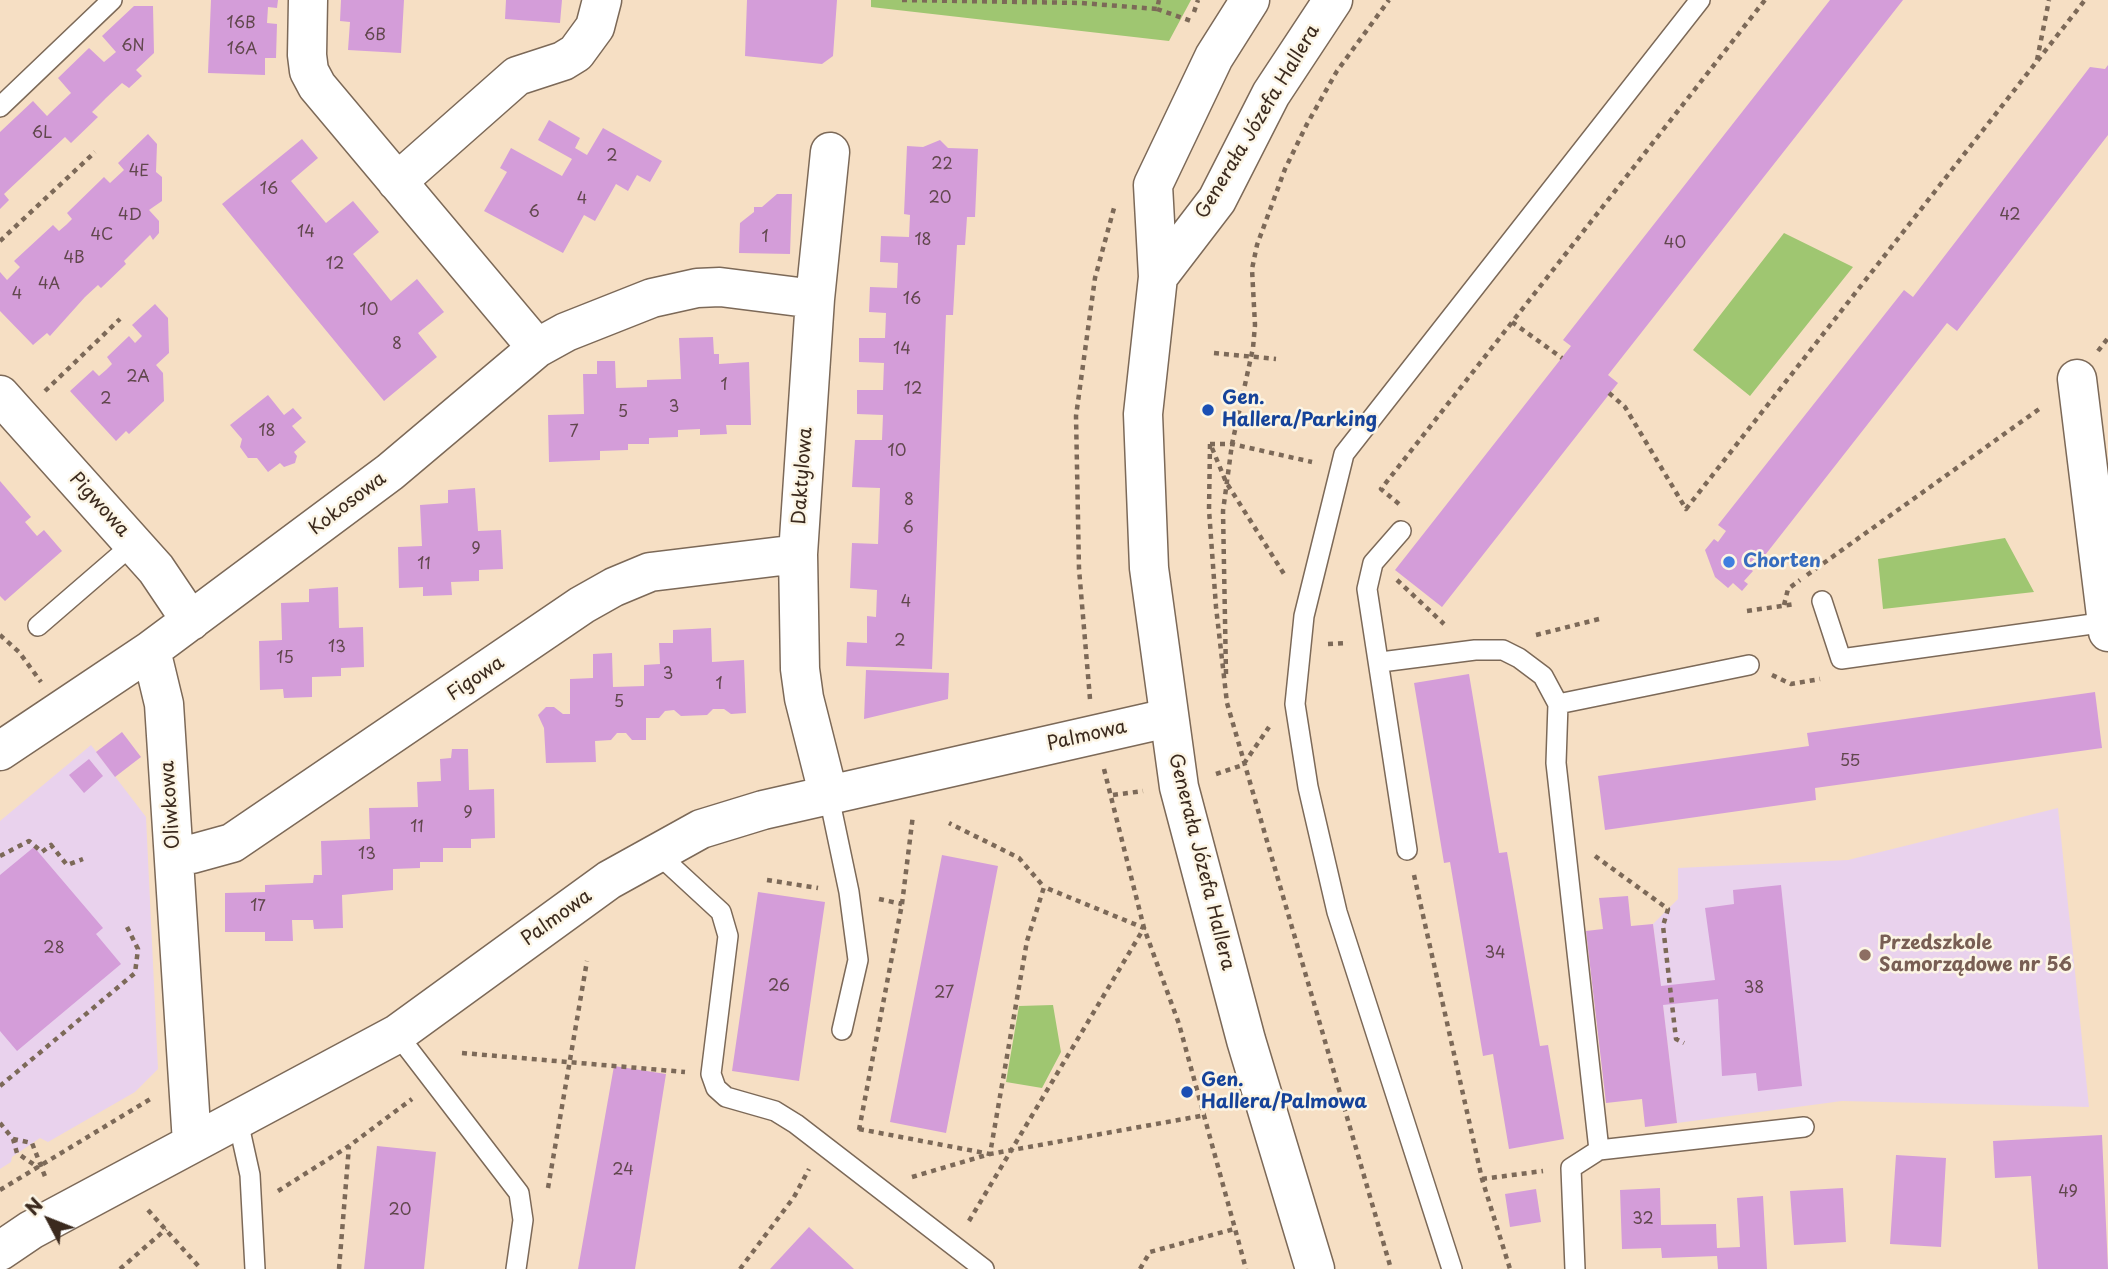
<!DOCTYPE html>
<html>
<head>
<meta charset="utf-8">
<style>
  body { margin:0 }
  #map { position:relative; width:2108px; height:1269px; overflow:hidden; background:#f6dfc4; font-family:"Playpen Sans",sans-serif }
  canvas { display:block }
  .north { position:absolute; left:14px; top:1185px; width:70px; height:70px; -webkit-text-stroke:5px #fcf5e5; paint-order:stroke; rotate:312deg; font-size:19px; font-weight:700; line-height:28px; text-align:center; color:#3b2a1e }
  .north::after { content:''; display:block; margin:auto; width:24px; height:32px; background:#3b2a1e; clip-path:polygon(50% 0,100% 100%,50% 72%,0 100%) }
</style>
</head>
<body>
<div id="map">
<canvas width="2108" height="1269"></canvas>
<div class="north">N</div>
</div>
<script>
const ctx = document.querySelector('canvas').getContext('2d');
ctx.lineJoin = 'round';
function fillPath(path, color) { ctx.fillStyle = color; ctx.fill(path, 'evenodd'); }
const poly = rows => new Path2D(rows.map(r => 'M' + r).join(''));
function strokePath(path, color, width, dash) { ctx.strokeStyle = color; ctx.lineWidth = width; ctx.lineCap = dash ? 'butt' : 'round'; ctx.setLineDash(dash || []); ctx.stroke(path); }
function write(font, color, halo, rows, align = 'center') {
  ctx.font = font + ' "Playpen Sans",sans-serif'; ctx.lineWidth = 5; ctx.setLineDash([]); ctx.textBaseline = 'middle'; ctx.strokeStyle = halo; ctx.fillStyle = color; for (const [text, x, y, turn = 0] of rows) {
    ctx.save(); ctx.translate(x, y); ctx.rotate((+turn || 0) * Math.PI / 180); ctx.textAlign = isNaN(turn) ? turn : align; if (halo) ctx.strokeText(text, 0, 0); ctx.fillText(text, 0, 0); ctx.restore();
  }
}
fillPath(poly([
  [91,745,146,817,158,1069,135,1092,48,1142,40,1138,12,1157,11,1162,0,1169,0,821],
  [2058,808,2089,1107,1842,1101,1677,1123,1653,924,1678,899,1678,868,1848,860]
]), '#e9d2ed');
fillPath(poly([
  [871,0,1191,0,1169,41,871,7],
  [1784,233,1853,267,1750,396,1693,350],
  [2005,538,2034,592,1883,609,1878,559],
  [1053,1005,1061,1052,1042,1088,1006,1082,1019,1006]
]), '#9fc671');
fillPath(poly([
  [211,0,278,0,277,8,268,7,267,23,277,24,276,58,265,58,265,75,208,73],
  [341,0,404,0,401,53,348,50,350,22,340,21],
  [506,0,562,0,560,23,505,19],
  [747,0,837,0,833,56,822,64,745,56],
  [1830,0,1903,0,1608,375,1618,383,1442,607,1395,570,1571,346,1563,340],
  [134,6,153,6,154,53,136,70,142,76,129,88,122,83,106,98,92,112,98,117,71,143,65,137,4,194,9,200,0,209,0,132,33,101,47,116,50,113,71,93,58,78,89,48,104,62,116,52,102,36],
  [2108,65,2108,135,1957,331,1947,323,1762,559,1758,555,1748,567,1753,571,1744,581,1748,584,1742,591,1733,583,1728,588,1715,577,1705,550,1714,539,1718,542,1726,531,1718,525,1904,290,1913,297,2090,67,2105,69],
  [549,120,580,138,575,148,587,155,603,128,662,161,650,182,637,175,628,191,616,184,595,221,584,215,563,253,484,211,507,172,500,168,511,148,562,176,572,159,538,140],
  [148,134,157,144,156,172,162,177,162,201,149,210,159,221,159,233,153,240,150,235,124,261,126,264,101,288,98,285,85,297,50,336,47,333,33,345,0,311,0,272,7,280,20,267,14,261,53,225,59,231,66,225,72,219,67,213,104,177,110,183,124,170,118,163],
  [302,139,318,158,291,181,326,223,353,201,379,232,353,254,371,276,391,301,417,279,444,312,418,333,437,357,384,401,222,204],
  [940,140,948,148,978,149,975,217,967,217,965,245,957,245,953,315,946,315,932,669,846,666,847,642,867,643,867,616,876,617,877,590,850,588,852,543,878,544,880,488,852,487,855,440,882,440,883,415,857,414,857,390,883,390,884,363,859,362,859,338,885,338,886,313,869,312,870,287,897,288,898,263,880,262,881,236,909,237,910,215,904,214,907,146,923,147],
  [777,194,792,194,790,254,739,253,740,223,754,212,754,207,762,207],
  [155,304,168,318,169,353,156,365,163,373,164,401,129,434,126,431,116,441,70,391,93,370,99,376,106,370,112,364,107,357,129,336,135,343,142,336,132,325],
  [713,337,714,354,719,354,719,364,749,362,751,425,726,425,727,434,700,435,700,429,678,430,678,437,649,438,649,444,628,444,628,450,600,451,600,460,549,462,548,415,584,414,583,374,597,374,597,361,615,361,616,388,647,387,647,380,681,379,679,338],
  [268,395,284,415,293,408,302,418,292,426,306,442,294,452,297,456,295,463,284,467,280,463,268,472,257,458,248,458,240,447,242,439,230,425],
  [0,481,31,517,25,522,37,536,44,530,62,551,5,601,0,596],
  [475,488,478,531,501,530,503,569,479,570,479,581,451,582,452,595,423,596,423,587,399,588,398,547,422,546,420,505,448,503,448,490],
  [338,587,339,628,363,627,364,667,341,668,341,676,312,677,312,697,284,698,283,689,260,690,259,641,282,640,281,603,309,602,309,589],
  [711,628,712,662,744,660,746,713,731,714,724,709,713,709,707,715,681,716,674,710,665,711,659,718,646,718,646,740,632,740,626,733,617,733,611,740,595,741,596,762,546,763,544,728,538,715,546,707,554,707,563,714,570,714,570,679,593,678,593,654,612,653,613,687,644,686,644,665,660,664,659,643,673,643,673,630],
  [866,670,949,673,948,699,864,719],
  [1469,674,1499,853,1507,852,1540,1046,1548,1045,1564,1139,1509,1149,1493,1054,1483,1056,1450,862,1444,863,1414,683],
  [2095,692,2102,748,1815,788,1816,800,1605,830,1598,776,1809,746,1807,733],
  [122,732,141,757,115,777,96,752],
  [452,749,468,749,469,790,494,789,495,838,471,839,471,848,443,848,443,862,420,862,420,868,393,869,393,890,342,895,343,928,314,929,313,920,292,920,293,941,265,941,265,932,225,932,225,893,265,892,265,885,313,883,314,875,322,875,321,841,370,839,369,808,418,807,417,782,441,781,440,759,451,758],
  [89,759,103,776,84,793,69,775],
  [34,847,103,928,96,934,121,964,17,1051,0,1031,0,875],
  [942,855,998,866,946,1133,890,1122],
  [1781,885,1802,1086,1758,1091,1756,1073,1722,1076,1718,999,1663,1005,1677,1123,1645,1127,1642,1099,1606,1103,1586,931,1603,929,1599,898,1628,896,1631,926,1653,924,1661,986,1715,980,1705,908,1734,904,1733,890],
  [758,892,825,902,799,1081,732,1071],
  [614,1066,666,1074,635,1269,578,1269],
  [2102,1135,2108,1269,2038,1269,2031,1176,1995,1178,1993,1141],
  [377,1146,436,1152,424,1269,364,1269],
  [1896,1155,1946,1158,1941,1247,1890,1244],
  [1660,1188,1661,1225,1716,1224,1717,1248,1740,1247,1737,1198,1763,1196,1767,1269,1718,1269,1717,1256,1662,1258,1661,1248,1622,1249,1620,1190],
  [1843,1188,1846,1242,1794,1245,1790,1191],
  [1536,1189,1541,1222,1510,1227,1505,1194],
  [809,1227,854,1269,770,1269]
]), '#d49dd9');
const service = poly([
  [0,107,112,0],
  [1401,531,1373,563,1367,589,1407,850],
  [1822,601,1841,659,2107,622],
  [38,626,133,544],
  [1381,662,1475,650,1503,650,1519,658,1543,676,1558,704],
  [829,797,849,892,858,960,842,1030],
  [657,853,721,912,728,936,711,1074,716,1088,726,1097,775,1111,796,1124,984,1269],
  [397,1034,519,1193,523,1220,516,1269],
  [238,1121,250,1175,255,1269],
  [1599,1150,1556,763,1558,704,1749,665],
  [1452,1269,1337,912,1308,787,1295,704,1304,616,1344,454,1700,0],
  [1575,1269,1571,1168,1599,1150,1804,1127]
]);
const minor = poly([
  [308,0,307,55,309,71,317,86,537,348],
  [397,182,517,76,563,61,576,53,595,27,602,0],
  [2077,379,2108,632],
  [0,395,156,569,191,621],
  [151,650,390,472,537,348,566,332,652,298,697,288,720,287,815,299],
  [0,751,151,650,164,704,192,1143],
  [829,797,804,698,800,669,798,554,815,299,830,152],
  [174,851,192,854,232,843,582,605,614,587,650,572,798,554],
  [0,1251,31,1230,397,1034,609,880,701,829,763,810,1168,718]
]);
const secondary = poly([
  [1250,0,1214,57,1153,185,1158,277,1143,414,1149,568,1179,787,1246,1040,1315,1269],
  [1158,277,1217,200,1271,94,1333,0]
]);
strokePath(service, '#7c6958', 22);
strokePath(minor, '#7c6958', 41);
strokePath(secondary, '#7c6958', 41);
strokePath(poly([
  [902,0,1081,3,1157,9,1159,0],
  [1157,9,1191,21],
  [1194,12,1198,0],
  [2037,60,2049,0],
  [0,241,95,152],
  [1512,322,1562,358],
  [2098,351,2108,338],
  [1214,353,1276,359],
  [45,391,120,319],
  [1609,393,1625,407,1686,509,2085,0],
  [1210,444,1209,510,1216,607,1227,703,1391,1269],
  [1210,444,1232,444,1312,462],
  [1212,448,1226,482,1284,574],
  [1399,504,1381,489,1765,0],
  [1807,575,2042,407],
  [1397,580,1444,624],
  [1784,605,1788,589,1800,580],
  [1747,611,1795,604],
  [0,635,19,652,41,682],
  [1536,635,1603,618],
  [1328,644,1348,643],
  [1226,674,1223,511,1232,444,1253,348,1255,325,1252,269,1257,245,1285,169,1307,124,1337,71,1389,0],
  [1772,675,1791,684,1820,679],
  [1090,699,1079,569,1076,416,1095,278,1114,208],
  [1104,769,1144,928,1179,1024,1246,1269],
  [1216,774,1243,765,1269,727],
  [1113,795,1143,791],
  [0,856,29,841,42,852,51,845,67,865,83,859],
  [1595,856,1668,909,1663,926,1676,1039,1684,1043],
  [1414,875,1482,1179,1510,1269],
  [767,880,818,888],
  [879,899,902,904],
  [462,1053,685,1072],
  [0,1086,135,973,138,949,127,927],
  [0,1123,13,1139,17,1153,39,1168],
  [859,1129,990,1154,1027,941,1044,887,1019,858,949,823],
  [859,1130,902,904,913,815],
  [13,1139,32,1143,46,1179],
  [912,1177,990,1154,1206,1115],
  [1482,1179,1543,1171],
  [548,1188,587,961],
  [0,1190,152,1098],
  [278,1191,349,1146,412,1099],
  [148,1210,201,1269],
  [969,1221,1144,928,1044,887],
  [120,1269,166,1229],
  [339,1269,349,1146],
  [740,1269,794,1197,809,1169],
  [1140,1269,1150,1252,1234,1229]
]), '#7c6958', 4.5, [5, 5]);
strokePath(service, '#fff', 19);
strokePath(minor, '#fff', 38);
strokePath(secondary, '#fff', 38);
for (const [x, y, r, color] of [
  [1208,410,7,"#1a4fb4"],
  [1729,562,7,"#3f7fe0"],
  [1865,955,7,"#8d6e63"],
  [1187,1092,7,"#1a4fb4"]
]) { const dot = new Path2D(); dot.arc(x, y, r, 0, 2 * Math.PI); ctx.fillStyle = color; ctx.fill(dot); strokePath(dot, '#fcf5e5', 2.5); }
write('16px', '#61474d', null, [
  ["16B",241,24],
  ["6B",375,36],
  ["6N",133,47],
  ["16A",242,50],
  ["6L",42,134],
  ["2",612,157],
  ["22",942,165],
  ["4E",139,172],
  ["16",269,190],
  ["20",940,199],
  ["4",582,200],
  ["6",534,213],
  ["4D",130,216],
  ["42",2010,216],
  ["14",306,233],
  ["4C",102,236],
  ["1",765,238],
  ["18",923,241],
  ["40",1675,244],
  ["4B",74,259],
  ["12",335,265],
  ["4A",49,285],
  ["4",17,295],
  ["16",912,300],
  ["10",369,311],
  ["8",397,345],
  ["14",902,350],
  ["2A",138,378],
  ["1",724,386],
  ["12",913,390],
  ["2",106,400],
  ["3",674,408],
  ["5",623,413],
  ["18",267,432],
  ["7",574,433],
  ["10",897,452],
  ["8",909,501],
  ["6",908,529],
  ["9",476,550],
  ["11",424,565],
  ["4",906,603],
  ["2",900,642],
  ["13",337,648],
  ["15",285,659],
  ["3",668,675],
  ["1",719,685],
  ["5",619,703],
  ["55",1850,762],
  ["9",468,814],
  ["11",417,828],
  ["13",367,855],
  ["17",258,907],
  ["28",54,949],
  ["34",1495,954],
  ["26",779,987],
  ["38",1754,989],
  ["27",944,994],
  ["24",623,1171],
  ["49",2068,1193],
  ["20",400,1211],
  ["32",1643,1220]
]);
write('19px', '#3b2a1e', '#fcf5e5', [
  ["Generała Józefa Hallera",1258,122,-59],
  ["Daktylowa",803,476,-86],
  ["Kokosowa",348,504,-37],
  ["Pigwowa",99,505,48],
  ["Figowa",476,679,-34],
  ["Palmowa",1087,736,-13],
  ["Oliwkowa",171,805,-94],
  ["Generała Józefa Hallera",1201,862,76],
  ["Palmowa",557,918,-36]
]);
write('bold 19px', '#164399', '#fcf5e5', [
  ["Gen.",1222,399],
  ["Hallera/Parking",1222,421],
  ["Gen.",1201,1081],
  ["Hallera/Palmowa",1201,1103]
], 'left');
write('bold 19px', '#366cbe', '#fcf5e5', [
  ["Chorten",1743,562]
], 'left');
write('bold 19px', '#785e54', '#fcf5e5', [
  ["Przedszkole",1879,944],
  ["Samorządowe nr 56",1879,966]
], 'left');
</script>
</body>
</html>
